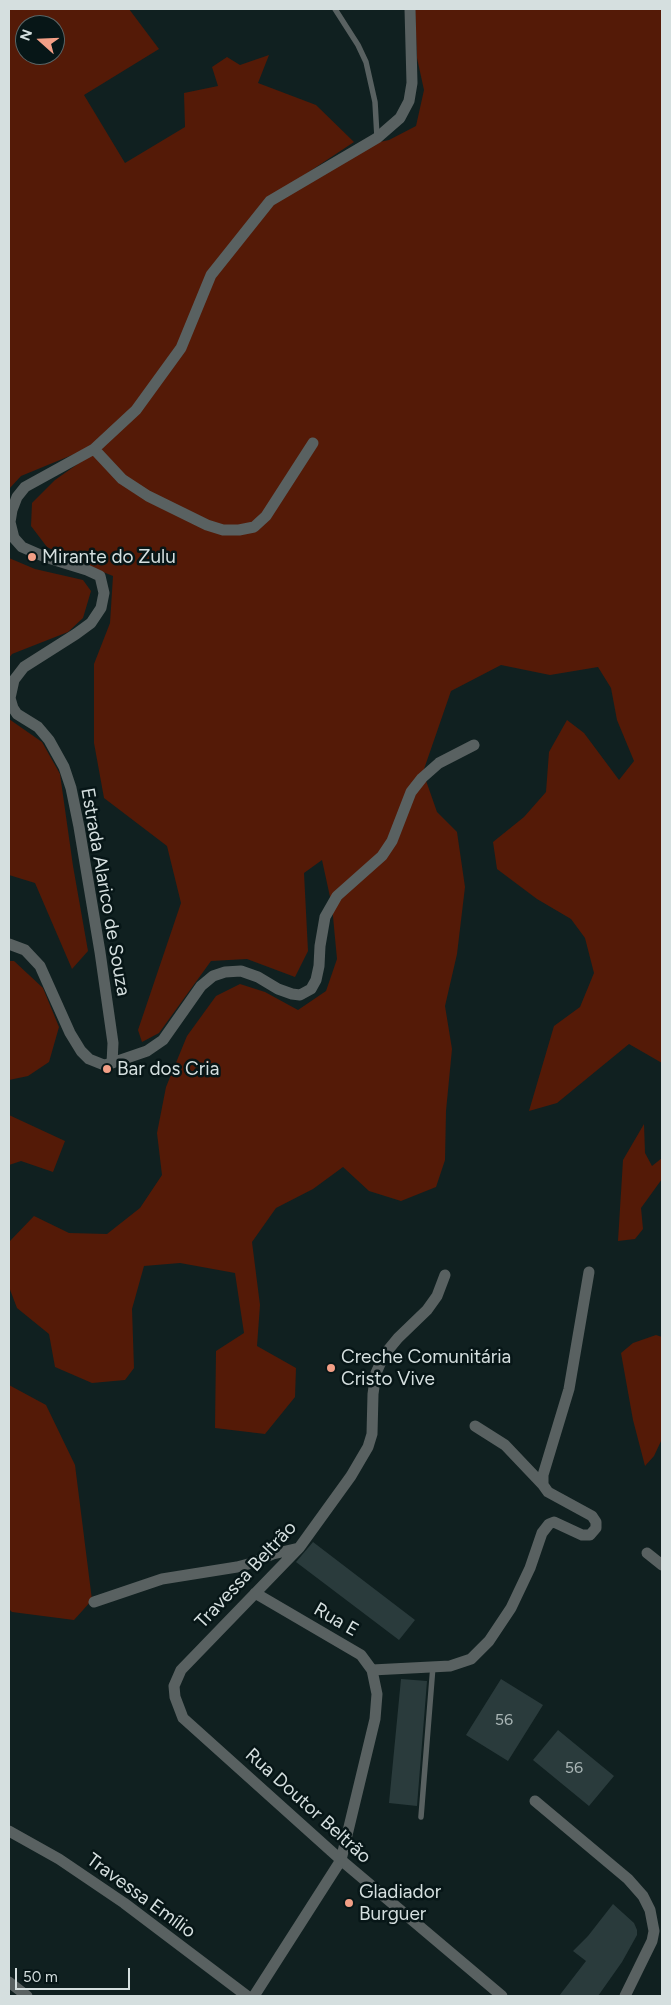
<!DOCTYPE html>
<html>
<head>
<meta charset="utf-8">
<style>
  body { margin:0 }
  #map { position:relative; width:671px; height:2005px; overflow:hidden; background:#102020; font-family:Figtree,sans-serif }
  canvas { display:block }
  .frame { position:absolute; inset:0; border:10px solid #d5dfdf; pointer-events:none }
  .north { position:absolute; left:15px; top:15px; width:50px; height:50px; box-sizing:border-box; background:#071617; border:1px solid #596667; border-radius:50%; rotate:290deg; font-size:14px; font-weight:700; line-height:20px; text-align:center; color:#d5dfdf }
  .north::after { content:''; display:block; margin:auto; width:18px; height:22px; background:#f39f86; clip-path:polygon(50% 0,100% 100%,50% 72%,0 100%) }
  .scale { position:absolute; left:15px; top:1968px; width:115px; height:22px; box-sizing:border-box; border:2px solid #d5dfdf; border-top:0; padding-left:6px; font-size:15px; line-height:18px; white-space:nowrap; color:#d5dfdf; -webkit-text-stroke:4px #071617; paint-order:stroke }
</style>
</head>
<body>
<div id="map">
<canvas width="671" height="2005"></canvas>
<div class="frame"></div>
<div class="north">N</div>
<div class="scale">50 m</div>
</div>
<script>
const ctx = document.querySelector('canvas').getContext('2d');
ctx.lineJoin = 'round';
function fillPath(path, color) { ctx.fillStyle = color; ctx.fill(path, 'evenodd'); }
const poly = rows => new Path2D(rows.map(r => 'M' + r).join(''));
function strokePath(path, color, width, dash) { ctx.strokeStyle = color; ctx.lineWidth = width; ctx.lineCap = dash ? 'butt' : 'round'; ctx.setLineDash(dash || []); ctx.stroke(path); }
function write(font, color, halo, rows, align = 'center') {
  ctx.font = font + ' Figtree,sans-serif'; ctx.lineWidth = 5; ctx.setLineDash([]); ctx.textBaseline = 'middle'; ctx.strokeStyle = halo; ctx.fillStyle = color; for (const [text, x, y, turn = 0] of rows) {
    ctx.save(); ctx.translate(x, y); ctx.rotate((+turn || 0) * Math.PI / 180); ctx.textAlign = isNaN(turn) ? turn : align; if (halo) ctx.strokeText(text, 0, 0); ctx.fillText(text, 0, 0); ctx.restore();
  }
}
fillPath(poly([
  [9,9,129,9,159,49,84,95,125,163,185,127,184,93,218,86,212,67,227,57,240,65,269,55,258,83,316,105,354,142,268,199,208,272,179,347,134,408,94,446,21,476,9,489],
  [25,25,55,25,55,55,25,55],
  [415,9,662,9,662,1063,629,1044,557,1103,529,1111,554,1026,580,1007,594,973,585,938,571,919,537,899,497,869,493,842,524,817,546,792,549,752,567,720,584,733,619,780,634,761,617,720,611,688,598,667,550,675,501,665,451,691,423,772,437,812,457,832,465,887,457,954,445,1006,452,1049,446,1111,445,1160,436,1187,401,1201,369,1191,343,1167,313,1189,276,1208,252,1242,260,1305,257,1346,296,1368,295,1397,265,1434,215,1428,216,1351,244,1333,235,1273,180,1263,144,1266,132,1309,134,1368,125,1380,92,1383,55,1367,49,1334,17,1308,9,1287,9,1242,34,1216,69,1233,107,1234,140,1208,162,1175,157,1133,166,1087,187,1036,216,996,240,984,265,992,298,1010,326,991,337,959,332,906,322,860,304,873,308,951,295,977,247,959,211,961,159,1033,142,1042,138,1030,181,903,167,846,104,798,94,743,94,664,110,623,113,576,73,560,47,547,31,526,32,503,55,480,96,451,184,351,213,276,272,202,375,143,389,140,416,126,424,90,417,58],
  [9,558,35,569,83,580,91,591,83,618,68,632,12,654,9,658],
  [9,719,42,742,60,774,73,866,88,951,72,969,35,883,9,875],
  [9,961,14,961,43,988,59,1027,49,1062,28,1076,9,1080],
  [9,1115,65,1141,53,1172,21,1161,9,1165],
  [644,1124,645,1153,652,1166,662,1158,662,1179,641,1208,643,1229,635,1239,618,1241,623,1160],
  [656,1335,662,1337,662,1439,654,1456,645,1466,633,1420,621,1353,633,1343],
  [9,1385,46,1405,75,1465,92,1600,74,1620,12,1612,9,1609]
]), '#541a07');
fillPath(poly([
  [313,1542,415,1620,399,1640,296,1562],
  [401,1679,427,1681,417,1806,389,1803],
  [501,1679,543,1705,508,1761,466,1735],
  [558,1730,614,1776,589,1806,533,1760],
  [613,1904,634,1923,637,1930,637,1935,622,1962,598,1996,559,1996,586,1961,573,1951,588,1936]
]), '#2a3b3c');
strokePath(poly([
  [335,9,358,45,366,62,375,102,377,137],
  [421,1817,433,1666]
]), '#596161', 5.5);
strokePath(poly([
  [94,449,122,479,148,496,207,525,223,530,239,530,254,527,266,516,313,443],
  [9,944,25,950,40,966,70,1033,81,1051,89,1059,104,1065,112,1063,113,1043,100,952,79,827,71,788,64,767,49,740,38,727,17,714,13,708,10,698,14,680,24,667,76,634,91,623,101,608,104,593,100,576,87,570,45,557,22,547,14,538,10,522,12,510,17,497,25,487,94,449,136,410,181,348,211,275,270,201,377,138,400,118,409,101,412,83,410,9],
  [112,1063,147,1051,163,1040,201,986,213,976,225,972,241,971,258,977,278,989,292,994,300,995,311,989,316,980,319,966,320,946,325,917,337,896,382,856,392,841,411,792,422,778,439,763,474,745],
  [445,1275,437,1296,427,1310,398,1338,384,1355,376,1373,373,1394,372,1434,368,1447,351,1476,299,1548,181,1670,174,1686,175,1697,183,1718,341,1860,502,1996],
  [475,1426,505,1445,543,1485],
  [647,1553,662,1565],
  [94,1602,162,1579,237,1567,252,1563,273,1554,299,1548],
  [372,1670,450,1666,471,1659,489,1641,511,1608,530,1568,542,1533,549,1524,554,1522,582,1535,590,1535,596,1528,596,1522,592,1516,548,1492,543,1485,543,1475,569,1389,589,1272],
  [535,1801,628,1879,643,1896,650,1910,654,1931,652,1941,625,1996],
  [9,1831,59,1859,124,1903,247,1996],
  [9,1982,27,1996],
  [254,1996,341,1860,375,1719,377,1694,372,1670,361,1655,255,1593]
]), '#596161', 11);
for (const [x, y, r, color] of [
  [32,557,5,"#f39f86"],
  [107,1069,5,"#f39f86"],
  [331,1368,5,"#f39f86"],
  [349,1903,5,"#f39f86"]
]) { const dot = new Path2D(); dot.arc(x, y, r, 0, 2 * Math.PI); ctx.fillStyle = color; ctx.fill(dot); strokePath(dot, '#071617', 2); }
write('16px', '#aab6b6', null, [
  ["56",504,1720],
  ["56",574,1768]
]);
write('19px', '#d5dfdf', '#071617', [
  ["Mirante do Zulu",42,557],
  ["Bar dos Cria",117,1069],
  ["Creche Comunitária",341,1357],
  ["Cristo Vive",341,1379],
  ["Gladiador",359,1892],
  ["Burguer",359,1914]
], 'left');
write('19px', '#d5dfdf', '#071617', [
  ["Estrada Alarico de Souza",105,892,80],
  ["Travessa Beltrão",246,1575,-47],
  ["Rua E",336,1620,30],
  ["Rua Doutor Beltrão",308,1806,42],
  ["Travessa Emílio",141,1896,36]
]);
</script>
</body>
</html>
